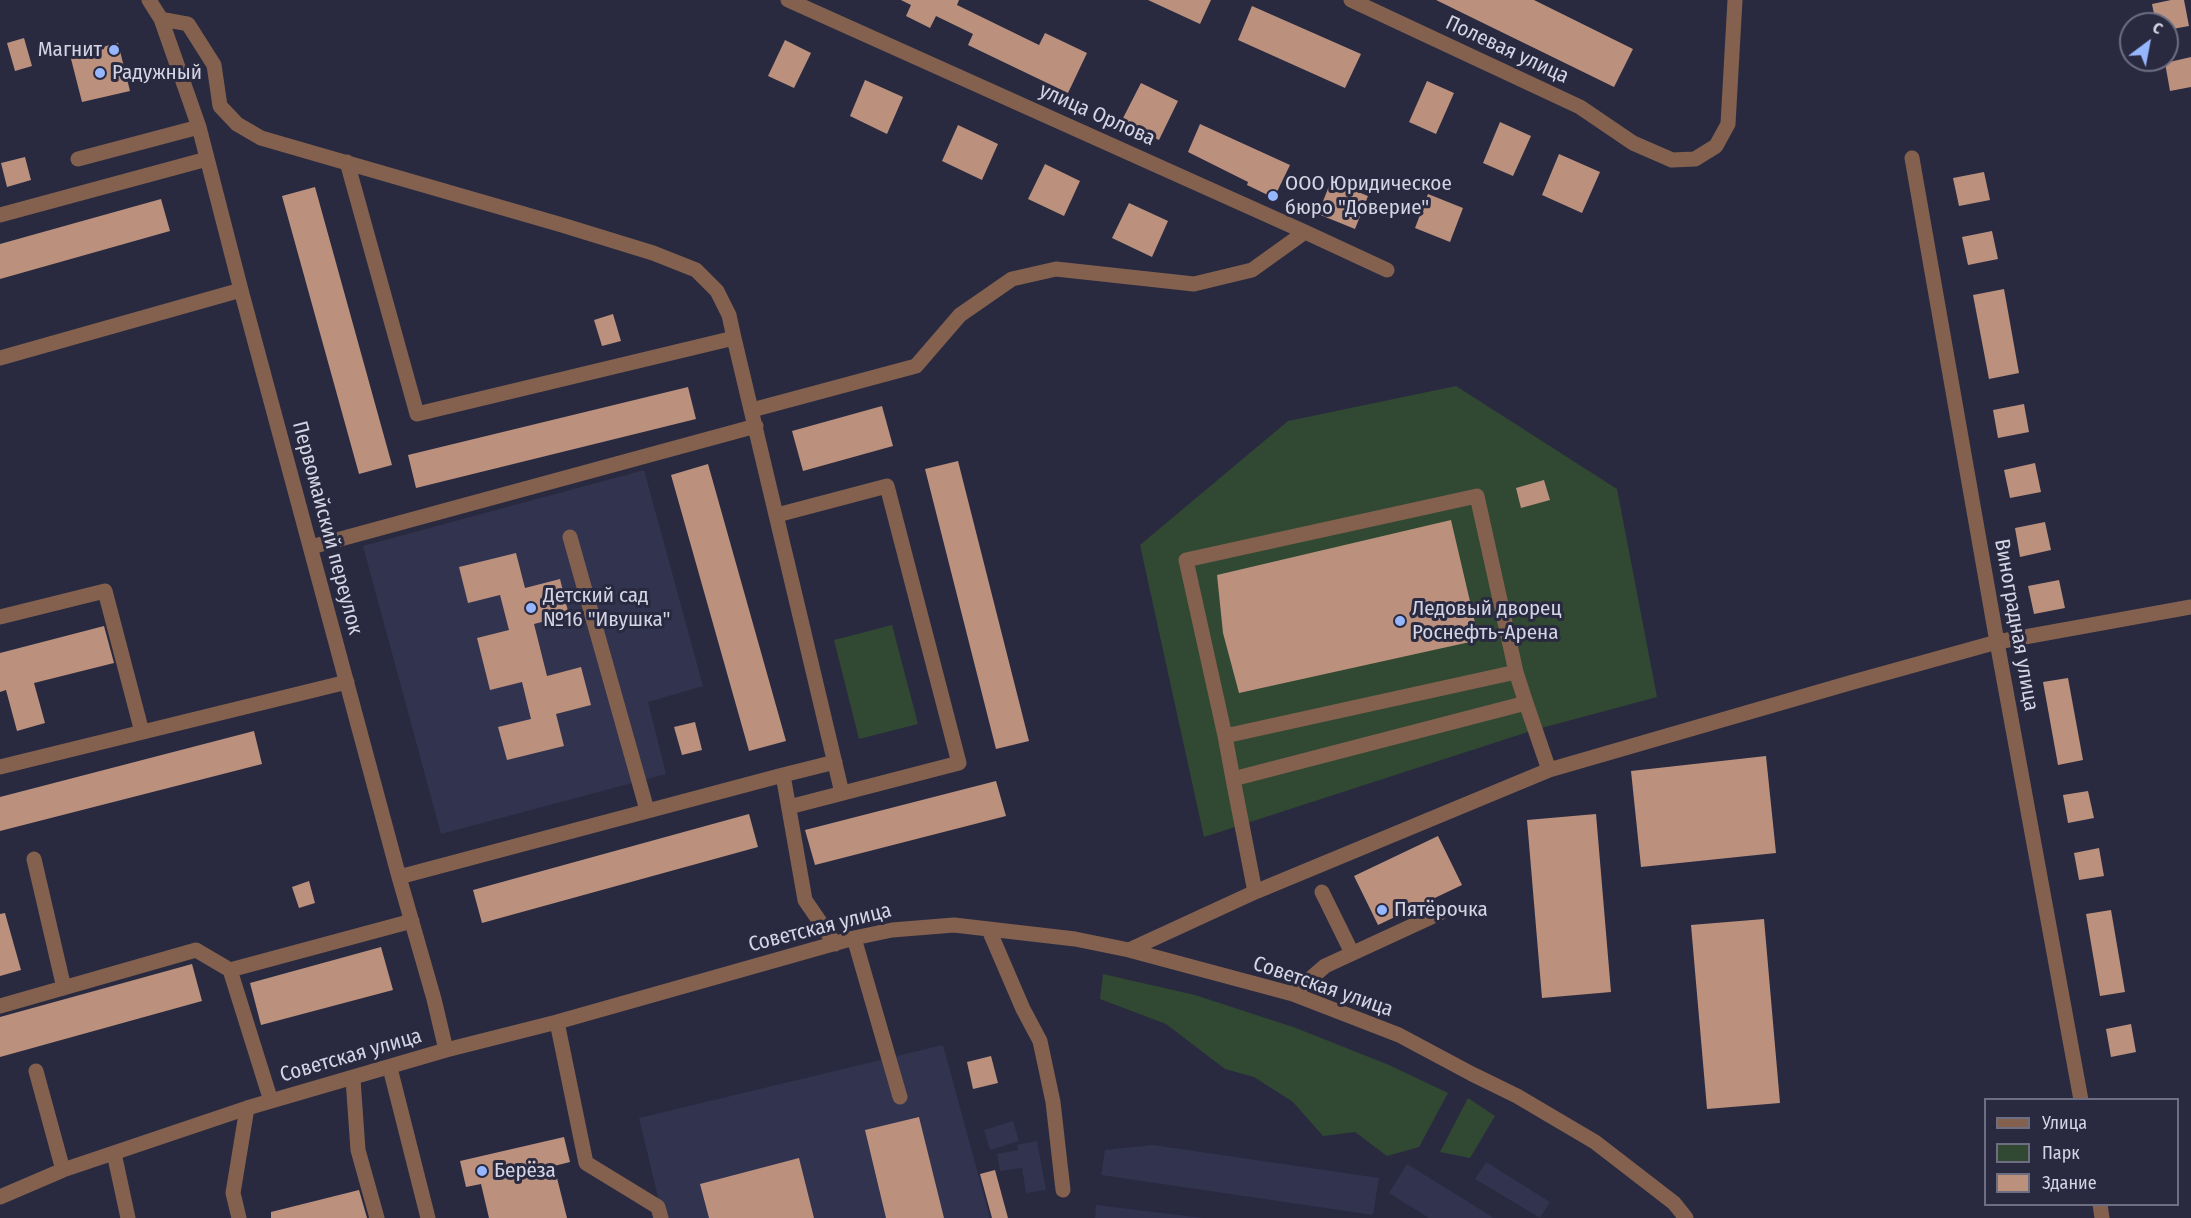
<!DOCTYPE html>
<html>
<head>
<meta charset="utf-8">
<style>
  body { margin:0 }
  #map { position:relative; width:2191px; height:1218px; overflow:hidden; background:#292a40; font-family:"Fira Sans Condensed",sans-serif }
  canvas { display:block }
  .legend { position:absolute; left:1984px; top:1098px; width:195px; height:108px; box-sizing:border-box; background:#292a40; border:2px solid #6d6e82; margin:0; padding:8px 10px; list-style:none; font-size:18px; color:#d4d5e4 }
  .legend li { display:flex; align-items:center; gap:12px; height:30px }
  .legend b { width:30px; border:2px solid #6d6e82 }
  .north { position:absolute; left:2119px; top:12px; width:60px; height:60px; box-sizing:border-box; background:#292a40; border:2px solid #6d6e82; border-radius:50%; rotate:32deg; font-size:16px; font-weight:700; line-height:24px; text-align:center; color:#d4d5e4 }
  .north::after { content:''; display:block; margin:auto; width:21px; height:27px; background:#96b6fd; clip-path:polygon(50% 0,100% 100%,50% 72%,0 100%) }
</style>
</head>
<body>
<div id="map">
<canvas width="2191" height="1218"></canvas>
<ul class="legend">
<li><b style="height:8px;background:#83614e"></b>Улица</li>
<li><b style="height:16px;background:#314832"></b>Парк</li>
<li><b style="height:16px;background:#bb917d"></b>Здание</li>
</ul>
<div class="north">С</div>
</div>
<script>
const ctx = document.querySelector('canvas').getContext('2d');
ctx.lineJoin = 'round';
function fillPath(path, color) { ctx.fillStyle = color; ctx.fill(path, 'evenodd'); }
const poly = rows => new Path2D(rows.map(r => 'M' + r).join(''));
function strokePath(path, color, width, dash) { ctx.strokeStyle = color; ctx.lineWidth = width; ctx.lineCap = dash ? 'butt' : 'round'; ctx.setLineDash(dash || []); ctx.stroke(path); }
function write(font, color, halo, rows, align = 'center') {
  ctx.font = font + ' "Fira Sans Condensed",sans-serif'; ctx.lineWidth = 6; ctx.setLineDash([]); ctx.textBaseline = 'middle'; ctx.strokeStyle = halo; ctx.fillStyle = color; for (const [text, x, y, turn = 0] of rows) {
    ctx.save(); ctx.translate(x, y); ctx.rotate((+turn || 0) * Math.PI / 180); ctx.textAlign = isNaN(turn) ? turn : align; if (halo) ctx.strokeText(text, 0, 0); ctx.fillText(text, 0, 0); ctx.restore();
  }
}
fillPath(poly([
  [644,470,703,686,648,702,666,774,441,834,363,546],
  [943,1045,990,1218,663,1218,639,1118],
  [1013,1121,1019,1141,990,1150,984,1130],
  [1037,1141,1046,1190,1026,1193,1022,1168,1000,1171,997,1154,1018,1150,1017,1145],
  [1153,1145,1379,1178,1373,1215,1101,1175,1105,1150],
  [1486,1162,1550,1202,1540,1218,1475,1179],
  [1407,1164,1494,1218,1429,1218,1389,1193],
  [1096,1205,1203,1218,1095,1218]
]), '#31334f');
fillPath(poly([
  [1456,386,1617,489,1657,697,1534,730,1204,837,1140,545,1288,421],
  [892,625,918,724,859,739,834,640],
  [1103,974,1195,995,1296,1028,1389,1065,1448,1093,1419,1147,1387,1156,1355,1132,1323,1136,1293,1102,1254,1077,1225,1069,1166,1024,1100,999],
  [1468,1098,1495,1116,1470,1158,1440,1152]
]), '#314832');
fillPath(poly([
  [901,0,959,0,957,5,1039,45,1045,33,1087,53,1068,93,968,45,973,34,936,16,930,28,906,16,911,5],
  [1148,0,1211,0,1200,24],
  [1436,0,1534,0,1633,49,1614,87],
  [2171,0,2184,0,2189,26,2167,30,2167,24,2156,24,2152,4],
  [1252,6,1361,54,1345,88,1238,40],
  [24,38,32,66,15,71,7,43],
  [785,40,811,53,794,88,768,76],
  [118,43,130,91,82,102,70,55],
  [2191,57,2191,87,2170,91,2165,63],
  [865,80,903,97,887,134,850,116],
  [1427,81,1454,93,1436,134,1409,122],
  [1141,83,1178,101,1159,140,1121,122],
  [1500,122,1531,136,1513,176,1483,163],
  [1200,124,1290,165,1274,198,1247,185,1248,182,1188,152],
  [958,125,998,144,982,180,942,161],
  [1559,154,1600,172,1582,213,1542,195],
  [25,157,31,180,7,187,1,163],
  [1045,164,1080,181,1064,216,1028,199],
  [1984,172,1990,200,1959,206,1953,178],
  [1331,181,1368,196,1355,229,1318,214],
  [315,187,392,465,359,474,282,196],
  [1428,194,1463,208,1450,242,1415,228],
  [161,199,170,231,0,279,0,244],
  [1129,203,1168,221,1152,257,1112,238],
  [1992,231,1998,259,1968,265,1962,237],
  [2004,289,2019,373,1989,379,1973,295],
  [613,314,621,341,602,346,594,320],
  [688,387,696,419,416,488,408,455],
  [2024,404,2029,432,1998,438,1993,410],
  [882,406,893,446,803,471,792,431],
  [958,461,1029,741,996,749,925,469],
  [2035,463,2041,492,2010,498,2004,470],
  [708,464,786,741,749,751,671,475],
  [1544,480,1550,500,1521,508,1516,488],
  [1451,520,1479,640,1239,693,1223,633,1217,575],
  [2045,522,2051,550,2020,557,2015,528],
  [516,553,525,588,560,579,569,615,534,624,547,676,581,667,591,705,556,714,564,746,507,760,498,727,531,719,522,682,490,690,477,638,509,630,500,595,468,603,459,567],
  [2059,580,2065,608,2034,614,2028,586],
  [104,626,114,663,34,683,45,723,17,731,6,690,0,692,0,653],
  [2068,678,2083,760,2058,765,2043,682],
  [695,722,702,750,682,755,674,727],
  [254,731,262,764,0,831,0,797],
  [1766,756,1776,853,1641,867,1631,771],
  [996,781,1006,816,815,865,805,830],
  [2088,791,2094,818,2068,823,2063,795],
  [749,814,758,847,482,923,473,890],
  [1596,814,1611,992,1542,998,1527,820],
  [1438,836,1462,885,1378,925,1354,876],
  [2099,848,2104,876,2079,880,2074,853],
  [309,881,315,903,299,908,292,887],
  [2111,910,2125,992,2100,996,2086,914],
  [5,913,21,970,0,976,0,914],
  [1764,919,1780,1103,1707,1109,1691,925],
  [381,947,393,990,261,1025,250,983],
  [192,964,202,1001,0,1057,0,1017],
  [2131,1024,2136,1052,2111,1057,2106,1029],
  [991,1056,998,1083,973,1089,967,1062],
  [919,1117,944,1218,886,1218,865,1130],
  [564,1137,570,1162,554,1166,567,1218,489,1218,481,1184,466,1187,460,1161],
  [799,1158,814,1218,709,1218,700,1184],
  [995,1170,1008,1218,992,1218,980,1174],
  [359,1190,367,1218,271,1218,271,1212]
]), '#bb917d');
strokePath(poly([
  [149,0,161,19,199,127,241,290,399,877,434,999,446,1050],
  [788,0,1305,232,1387,270],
  [1351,0,1580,107,1633,143,1672,160,1695,159,1716,146,1728,124,1735,0],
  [161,19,188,24,214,65,220,106,237,124,261,138,562,225,653,253,696,270,717,291,729,315,734,338],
  [1912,158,1997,642,2081,1100],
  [78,159,199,127],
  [347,162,417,414,734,338,842,793],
  [0,215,207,159],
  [0,358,241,290],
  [752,410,916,366,960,315,1012,279,1056,269,1194,284,1252,270,1305,232],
  [777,515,887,486,959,763,789,807],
  [570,537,647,810],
  [311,547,756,426],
  [0,617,105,591,142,732],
  [1516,672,1225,736,1186,560,1477,496,1516,672,1526,703],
  [1225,736,1233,779],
  [835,762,783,775,805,900,835,944],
  [0,767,347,682],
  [34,859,64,988],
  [399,877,783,775],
  [1255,892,1233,779,1526,703,1549,770],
  [1322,892,1352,953],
  [989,930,1023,1009,1040,1041,1053,1102,1063,1190],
  [854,938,900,1097],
  [1129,950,1255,892,1549,770,1853,682,1997,642,2191,607],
  [230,970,271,1101],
  [1293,994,1325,966,1440,913],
  [0,1006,196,950,230,970,412,921],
  [557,1022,586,1163,658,1207,661,1218],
  [390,1068,428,1218],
  [36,1071,63,1170],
  [353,1079,358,1150,377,1218],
  [114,1153,128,1218],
  [0,1197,63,1170,247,1108,446,1050,557,1022,854,938,892,930,954,925,1075,939,1129,950,1293,994,1399,1035,1472,1074,1517,1096,1595,1142,1674,1203,1686,1218],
  [2100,1204,2102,1218],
  [239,1218,233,1193,247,1108]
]), '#83614e', 15);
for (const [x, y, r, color] of [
  [114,50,6,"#96b6fd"],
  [100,73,6,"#96b6fd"],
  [1273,196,6,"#96b6fd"],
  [531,608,6,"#96b6fd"],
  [1400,621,6,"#96b6fd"],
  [1382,910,6,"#96b6fd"],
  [482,1171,6,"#96b6fd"]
]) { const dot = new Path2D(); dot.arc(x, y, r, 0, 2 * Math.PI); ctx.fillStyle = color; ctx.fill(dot); strokePath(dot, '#292a40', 2); }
write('21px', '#d4d5e4', '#292a40', [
  ["Магнит",102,50,"right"],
  ["Радужный",112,73],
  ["ООО Юридическое",1285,184],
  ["бюро \"Доверие\"",1285,208],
  ["Детский сад",543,596],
  ["№16 \"Ивушка\"",543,620],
  ["Ледовый дворец",1412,609],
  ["Роснефть-Арена",1412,633],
  ["Пятёрочка",1394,910],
  ["Берёза",494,1171]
], 'left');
write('21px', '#d4d5e4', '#292a40', [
  ["Полевая улица",1507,50,25],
  ["улица Орлова",1097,115,24],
  ["Первомайский переулок",327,528,75],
  ["Виноградная улица",2016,625,80],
  ["Советская улица",820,928,-14],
  ["Советская улица",1323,987,19],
  ["Советская улица",351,1056,-16]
]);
</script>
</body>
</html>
